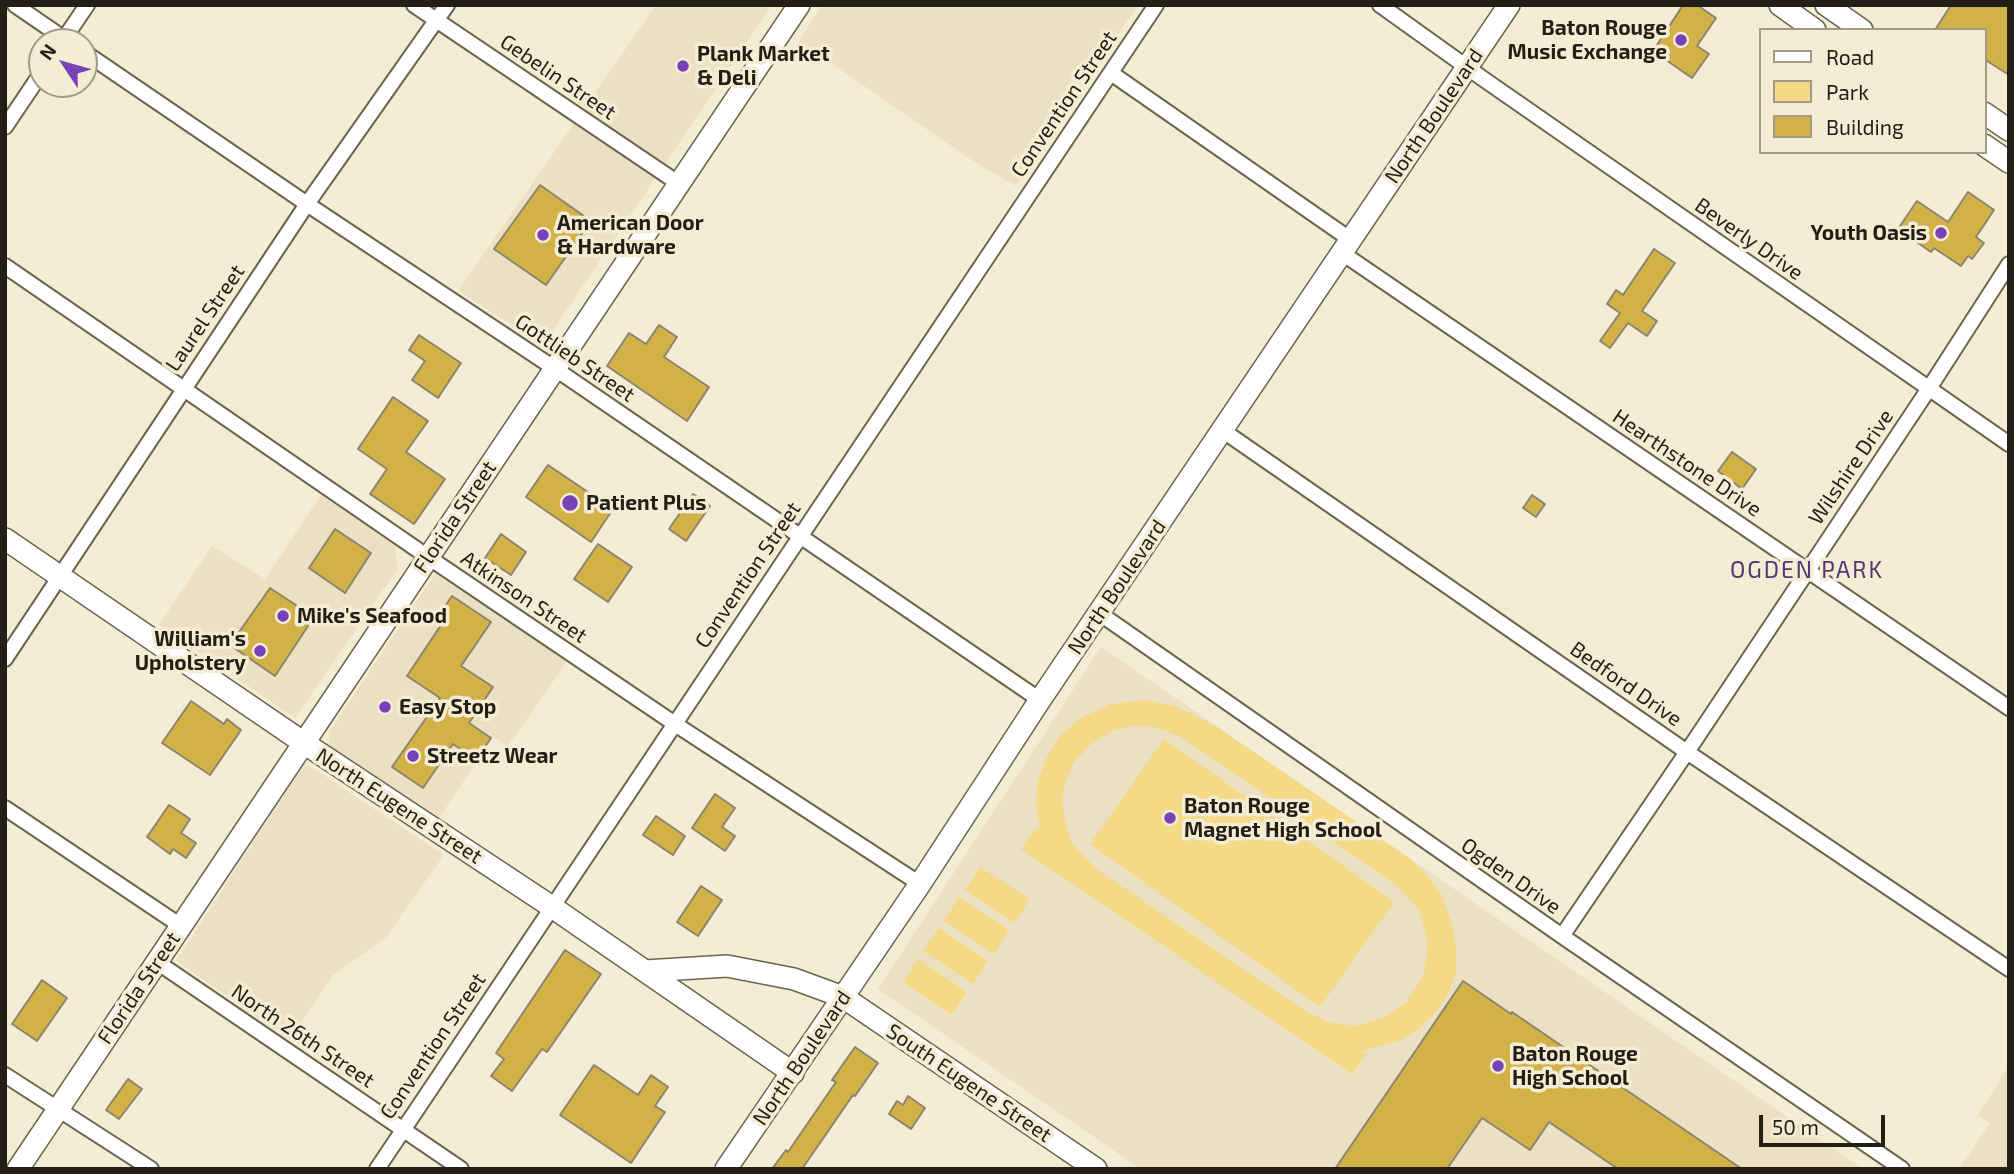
<!DOCTYPE html>
<html>
<head>
<meta charset="utf-8">
<style>
  body { margin:0 }
  #map { position:relative; width:2014px; height:1174px; overflow:hidden; background:#f4ecd3; font-family:"Exo 2",sans-serif }
  canvas { display:block }
  .frame { position:absolute; inset:0; border:7px solid #221f16; pointer-events:none }
  .legend { position:absolute; left:1759px; top:28px; width:228px; height:126px; box-sizing:border-box; background:#f4ecd3; border:2px solid #a09a87; margin:0; padding:9px 12px; list-style:none; font-size:21px; color:#221f16 }
  .legend li { display:flex; align-items:center; gap:14px; height:35px }
  .legend b { width:35px; border:2px solid #a09a87 }
  .north { position:absolute; left:28px; top:28px; width:70px; height:70px; box-sizing:border-box; background:#f4ecd3; border:2px solid #a09a87; border-radius:50%; rotate:306deg; font-size:19px; font-weight:700; line-height:28px; text-align:center; color:#221f16 }
  .north::after { content:''; display:block; margin:auto; width:24px; height:32px; background:#7941b8; clip-path:polygon(50% 0,100% 100%,50% 72%,0 100%) }
  .scale { position:absolute; left:1759px; top:1115px; width:126px; height:32px; box-sizing:border-box; border:4px solid #221f16; border-top:0; padding-left:9px; font-size:21px; line-height:24px; white-space:nowrap; color:#221f16; -webkit-text-stroke:5px #f4ecd3; paint-order:stroke }
</style>
</head>
<body>
<div id="map">
<canvas width="2014" height="1174"></canvas>
<div class="frame"></div>
<ul class="legend">
<li><b style="height:9px;background:#fff"></b>Road</li>
<li><b style="height:19px;background:#f4d987"></b>Park</li>
<li><b style="height:19px;background:#d2b146"></b>Building</li>
</ul>
<div class="north">N</div>
<div class="scale">50 m</div>
</div>
<script>
const ctx = document.querySelector('canvas').getContext('2d');
ctx.lineJoin = 'round';
function fillPath(path, color) { ctx.fillStyle = color; ctx.fill(path, 'evenodd'); }
const poly = rows => new Path2D(rows.map(r => 'M' + r).join(''));
function strokePath(path, color, width, dash) { ctx.strokeStyle = color; ctx.lineWidth = width; ctx.lineCap = dash ? 'butt' : 'round'; ctx.setLineDash(dash || []); ctx.stroke(path); }
function write(font, color, halo, rows, align = 'center') {
  ctx.font = font + ' "Exo 2",sans-serif'; ctx.lineWidth = 7; ctx.setLineDash([]); ctx.textBaseline = 'middle'; ctx.strokeStyle = halo; ctx.fillStyle = color; for (const [text, x, y, turn = 0] of rows) {
    ctx.save(); ctx.translate(x, y); ctx.rotate((+turn || 0) * Math.PI / 180); ctx.textAlign = isNaN(turn) ? turn : align; if (halo) ctx.strokeText(text, 0, 0); ctx.fillText(text, 0, 0); ctx.restore();
  }
}
fillPath(poly([
  [656,5,772,5,543,345,458,291],
  [822,5,1138,5,1016,186,973,161,799,41],
  [321,495,395,546,398,568,295,718,159,625,212,546,265,579],
  [435,574,568,660,508,746,493,737,439,818,330,747,329,732],
  [1101,647,1863,1169,1141,1169,878,989],
  [305,763,444,855,386,937,332,976,290,1039,176,961],
  [2009,1066,2009,1169,1959,1169,1990,1123,1978,1115]
]), '#ebe0c1');
fillPath(poly([
  [1144,700,1175,706,1214,725,1409,858,1428,876,1442,896,1452,923,1456,947,1456,971,1449,992,1436,1012,1419,1029,1399,1041,1363,1051,1366,1055,1352,1074,1021,849,1035,828,1040,830,1036,803,1038,780,1047,757,1061,735,1083,717,1111,704],
  [1134,725,1158,728,1181,737,1398,886,1419,910,1428,942,1424,974,1407,1002,1383,1018,1356,1026,1329,1022,1307,1012,1099,871,1086,859,1072,843,1066,826,1062,805,1065,783,1074,762,1090,745,1110,732],
  [1164,739,1394,902,1320,1007,1090,844],
  [980,867,1030,899,1014,923,965,890],
  [959,897,1009,930,994,954,944,921],
  [939,928,988,961,973,984,923,951],
  [918,959,967,992,952,1015,903,982]
]), '#f4d987');
const building = poly([
  [1683,5,1697,5,1716,18,1697,46,1709,54,1692,78,1653,51,1683,5],
  [1951,5,2009,5,2009,75,1984,59,1984,30,1935,30,1951,5],
  [540,185,591,221,546,285,494,249,540,185],
  [1968,192,1994,210,1976,237,1984,243,1972,259,1968,256,1961,266,1934,248,1931,252,1898,229,1917,201,1948,222,1968,192],
  [1654,249,1675,263,1642,311,1657,321,1647,336,1628,323,1610,348,1600,341,1620,313,1607,304,1616,290,1623,295,1654,249],
  [659,325,677,337,664,357,709,387,687,421,607,366,629,333,646,344,659,325],
  [419,335,461,363,438,398,412,380,425,361,409,350,419,335],
  [393,397,428,421,406,452,445,479,414,524,370,494,387,469,358,449,393,397],
  [1732,452,1756,469,1742,489,1718,471,1732,452],
  [548,465,613,509,591,542,526,497,548,465],
  [693,494,710,506,686,541,669,529,693,494],
  [1532,495,1545,504,1536,517,1523,508,1532,495],
  [335,529,371,553,345,593,309,568,335,529],
  [501,534,526,552,511,575,485,558,501,534],
  [598,544,632,567,608,602,574,579,598,544],
  [270,588,314,617,275,676,230,645,270,588],
  [452,596,491,622,461,666,493,687,469,723,491,738,476,760,453,744,423,788,392,767,440,698,407,676,441,625,435,621,452,596],
  [191,701,224,724,227,719,241,730,210,775,162,743,191,701],
  [715,794,735,808,722,827,735,836,725,851,692,828,715,794],
  [169,805,190,819,181,833,196,843,186,858,173,849,170,854,147,837,169,805],
  [656,816,685,836,673,855,643,835,656,816],
  [701,886,722,900,698,936,677,922,701,886],
  [565,950,601,974,547,1052,542,1049,512,1091,491,1076,504,1059,496,1053,565,950],
  [42,980,67,998,37,1041,12,1024,42,980],
  [1463,981,1511,1014,1512,1012,1742,1169,1618,1169,1549,1122,1530,1150,1482,1118,1447,1169,1335,1169,1463,981],
  [855,1047,878,1063,855,1096,853,1095,802,1169,772,1169,786,1150,788,1152,836,1082,832,1080,855,1047],
  [594,1065,638,1095,651,1075,668,1087,655,1106,665,1112,631,1163,560,1115,594,1065],
  [128,1079,142,1089,119,1119,106,1110,128,1079],
  [908,1096,925,1108,911,1129,889,1114,897,1101,903,1105,908,1096]
]);
fillPath(building, '#d2b146');
strokePath(building, '#8c856f', 2);
const street = poly([
  [15,5,69,42],
  [414,5,678,183],
  [1380,5,1482,78,2009,444],
  [62,42,87,5],
  [84,52,307,204,554,368,1040,700],
  [1111,73,1351,240],
  [5,127,42,72],
  [1342,253,2009,708],
  [5,266,428,557,675,724,920,884],
  [1222,430,1687,752,2009,969],
  [1099,613,1562,936,1902,1169],
  [5,659,307,204,447,5],
  [5,808,181,926],
  [1562,936,1687,752,1928,390,2009,264],
  [157,962,461,1169],
  [5,1075,151,1169],
  [377,1169,1156,5]
]);
const secondary = poly([
  [1780,5,1815,30],
  [1826,5,1862,30],
  [1984,113,2009,130],
  [1984,145,2009,162],
  [5,539,304,743,552,907,793,1073],
  [645,971,727,966,794,979,843,997,1096,1169],
  [18,1169,799,5],
  [726,1169,920,884,1040,700,1509,5]
]);
strokePath(street, '#6b644f', 18);
strokePath(secondary, '#6b644f', 24);
strokePath(street, '#fff', 14);
strokePath(secondary, '#fff', 21);
for (const [x, y, r, color] of [
  [1681,40,7,"#7941b8"],
  [683,66,7,"#7941b8"],
  [1941,233,7,"#7941b8"],
  [543,235,7,"#7941b8"],
  [570,503,9,"#7941b8"],
  [283,616,7,"#7941b8"],
  [260,651,7,"#7941b8"],
  [385,707,7,"#7941b8"],
  [413,756,7,"#7941b8"],
  [1170,818,7,"#7941b8"],
  [1498,1066,7,"#7941b8"]
]) { const dot = new Path2D(); dot.arc(x, y, r, 0, 2 * Math.PI); ctx.fillStyle = color; ctx.fill(dot); strokePath(dot, '#f4ecd3', 2.5); }
write('bold 21px', '#221f16', '#f4ecd3', [
  ["Baton Rouge",1667,28,"right"],
  ["Music Exchange",1667,52,"right"],
  ["Plank Market",697,54],
  ["& Deli",697,78],
  ["American Door",557,223],
  ["& Hardware",557,247],
  ["Youth Oasis",1927,233,"right"],
  ["Patient Plus",586,503],
  ["Mike's Seafood",297,616],
  ["William's",246,639,"right"],
  ["Upholstery",246,663,"right"],
  ["Easy Stop",399,707],
  ["Streetz Wear",427,756],
  ["Baton Rouge",1184,806],
  ["Magnet High School",1184,830],
  ["Baton Rouge",1512,1054],
  ["High School",1512,1078]
], 'left');
write('21px', '#221f16', '#f4ecd3', [
  ["Gebelin Street",558,77,34],
  ["Convention Street",1064,104,-56],
  ["North Boulevard",1434,116,-56],
  ["Beverly Drive",1749,239,35],
  ["Laurel Street",205,318,-56],
  ["Gottlieb Street",575,358,34],
  ["Hearthstone Drive",1687,463,34],
  ["Wilshire Drive",1851,467,-56],
  ["Florida Street",455,517,-56],
  ["Convention Street",748,575,-56],
  ["North Boulevard",1117,587,-56],
  ["Atkinson Street",524,597,34],
  ["Bedford Drive",1626,684,35],
  ["North Eugene Street",399,806,33],
  ["Ogden Drive",1511,876,35],
  ["Florida Street",139,988,-56],
  ["North 26th Street",303,1036,34],
  ["Convention Street",433,1046,-56],
  ["North Boulevard",802,1058,-56],
  ["South Eugene Street",969,1083,34]
]);
ctx.letterSpacing = '2px';
write('23px', '#513773', '#f4ecd3', [
  ["OGDEN PARK",1807,570]
]);
ctx.letterSpacing = '0px';
</script>
</body>
</html>
